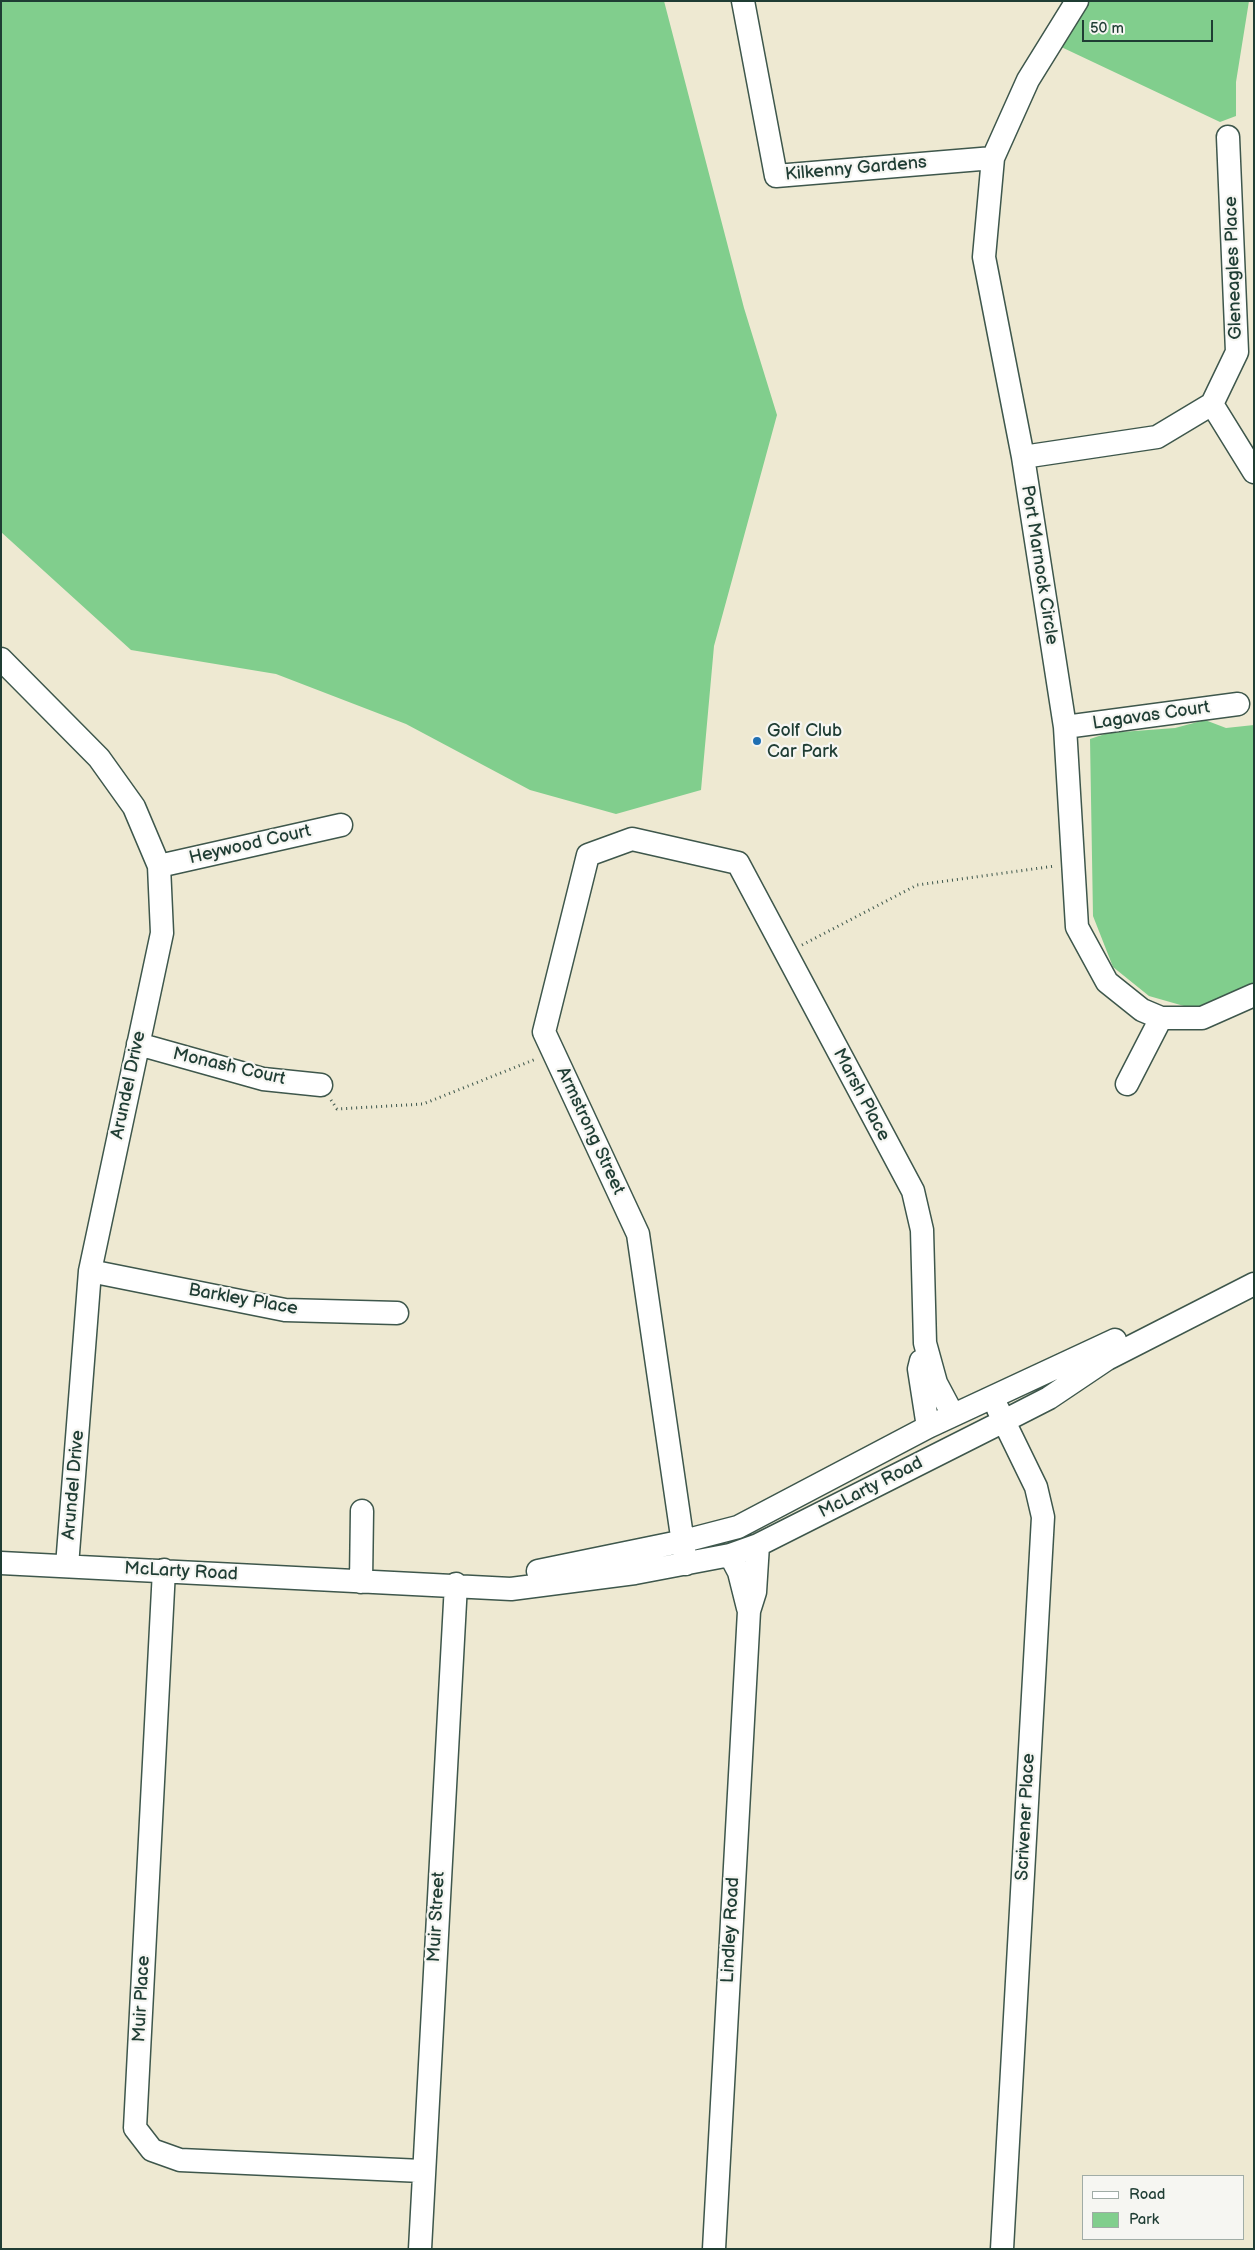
<!DOCTYPE html>
<html>
<head>
<meta charset="utf-8">
<style>
  body { margin:0 }
  #map { position:relative; width:1255px; height:2250px; overflow:hidden; background:#eee9d2; font-family:"Balsamiq Sans",sans-serif }
  canvas { display:block }
  .frame { position:absolute; inset:0; border:2px solid #1f3d34; pointer-events:none }
  .legend { position:absolute; left:1082px; top:2175px; width:162px; height:65px; box-sizing:border-box; background:#f6f6f2; border:1px solid #a0aca6; margin:0; padding:6px 9px; list-style:none; font-size:15px; color:#1f3d34 }
  .legend li { display:flex; align-items:center; gap:10px; height:25px }
  .legend b { width:25px; border:1px solid #a0aca6 }
  .scale { position:absolute; left:1082px; top:20px; width:131px; height:22px; box-sizing:border-box; border:2px solid #1f3d34; border-top:0; padding-left:6px; font-size:15px; line-height:18px; white-space:nowrap; color:#1f3d34; -webkit-text-stroke:4px #f6f6f2; paint-order:stroke }
</style>
</head>
<body>
<div id="map">
<canvas width="1255" height="2250"></canvas>
<div class="frame"></div>
<ul class="legend">
<li><b style="height:6px;background:#fff"></b>Road</li>
<li><b style="height:14px;background:#81ce8d"></b>Park</li>
</ul>
<div class="scale">50 m</div>
</div>
<script>
const ctx = document.querySelector('canvas').getContext('2d');
ctx.lineJoin = 'round';
function fillPath(path, color) { ctx.fillStyle = color; ctx.fill(path, 'evenodd'); }
const poly = rows => new Path2D(rows.map(r => 'M' + r).join(''));
function strokePath(path, color, width, dash) { ctx.strokeStyle = color; ctx.lineWidth = width; ctx.lineCap = dash ? 'butt' : 'round'; ctx.setLineDash(dash || []); ctx.stroke(path); }
function write(font, color, halo, rows, align = 'center') {
  ctx.font = font + ' "Balsamiq Sans",sans-serif'; ctx.lineWidth = 4.5; ctx.setLineDash([]); ctx.textBaseline = 'middle'; ctx.strokeStyle = halo; ctx.fillStyle = color; for (const [text, x, y, turn = 0] of rows) {
    ctx.save(); ctx.translate(x, y); ctx.rotate((+turn || 0) * Math.PI / 180); ctx.textAlign = isNaN(turn) ? turn : align; if (halo) ctx.strokeText(text, 0, 0); ctx.fillText(text, 0, 0); ctx.restore();
  }
}
fillPath(poly([
  [1,1,664,1,744,308,777,415,714,646,701,790,616,814,530,790,406,724,276,674,131,650,1,532],
  [1087,1,1249,1,1236,82,1236,116,1220,122,1057,45],
  [1205,720,1226,728,1254,725,1254,985,1220,1005,1191,1008,1149,996,1113,967,1093,916,1090,739,1108,733,1175,728]
]), '#81ce8d');
const minor = poly([
  [743,1,776,176,993,158],
  [1077,1,1028,80,993,158,984,257,1023,457,1065,727,1077,927,1107,982,1142,1010,1161,1018,1202,1018,1254,995],
  [1212,404,1254,472],
  [1023,457,1157,437,1212,404,1237,352,1228,137],
  [1,659,99,758,134,807,159,866,162,933,90,1271,67,1566],
  [1065,727,1238,704],
  [159,866,341,825],
  [138,1044,263,1079,321,1085],
  [1127,1084,1161,1018],
  [90,1271,285,1310,397,1313],
  [921,1361,919,1369,928,1427],
  [998,1409,1036,1487,1043,1517,1002,2249],
  [730,1555,739,1572,748,1608],
  [1,1563,511,1589,635,1573,730,1555,758,1545,1004,1421,1049,1398,1107,1359,1254,1284],
  [686,1564,638,1234,544,1032,588,855,632,839,738,863,913,1191,922,1230,925,1343,936,1383,953,1415],
  [164,1570,135,2128,152,2150,180,2160,422,2171],
  [538,1571,684,1541,738,1527,928,1427,1115,1340],
  [361,1582,362,1511],
  [420,2249,456,1584],
  [714,2249,749,1611,755,1592,758,1545]
]);
strokePath(minor, '#3e574c', 25);
strokePath(poly([
  [802,945,917,885,1055,866],
  [331,1100,337,1109,423,1104,536,1059]
]), '#3e574c', 3, [1, 4]);
strokePath(minor, '#fff', 22);
for (const [x, y, r, color] of [
  [757,741,5,"#1f6fb2"]
]) { const dot = new Path2D(); dot.arc(x, y, r, 0, 2 * Math.PI); ctx.fillStyle = color; ctx.fill(dot); strokePath(dot, '#f6f6f2', 2); }
write('18px', '#1f3d34', '#f6f6f2', [
  ["Kilkenny Gardens",856,169,-5],
  ["Gleneagles Place",1234,268,-92],
  ["Port Marnock Circle",1039,565,81],
  ["Lagavas Court",1151,716,-8],
  ["Heywood Court",250,845,-13],
  ["Monash Court",229,1067,13],
  ["Arundel Drive",129,1085,-78],
  ["Marsh Place",861,1095,62],
  ["Armstrong Street",590,1131,65],
  ["Barkley Place",243,1300,10],
  ["Arundel Drive",74,1485,-85],
  ["McLarty Road",871,1488,-27],
  ["McLarty Road",181,1572,3],
  ["Scrivener Place",1026,1817,-87],
  ["Muir Street",437,1917,-87],
  ["Lindley Road",731,1930,-87],
  ["Muir Place",142,1999,-87]
]);
write('18px', '#1f3d34', '#f6f6f2', [
  ["Golf Club",767,731],
  ["Car Park",767,752]
], 'left');
</script>
</body>
</html>
